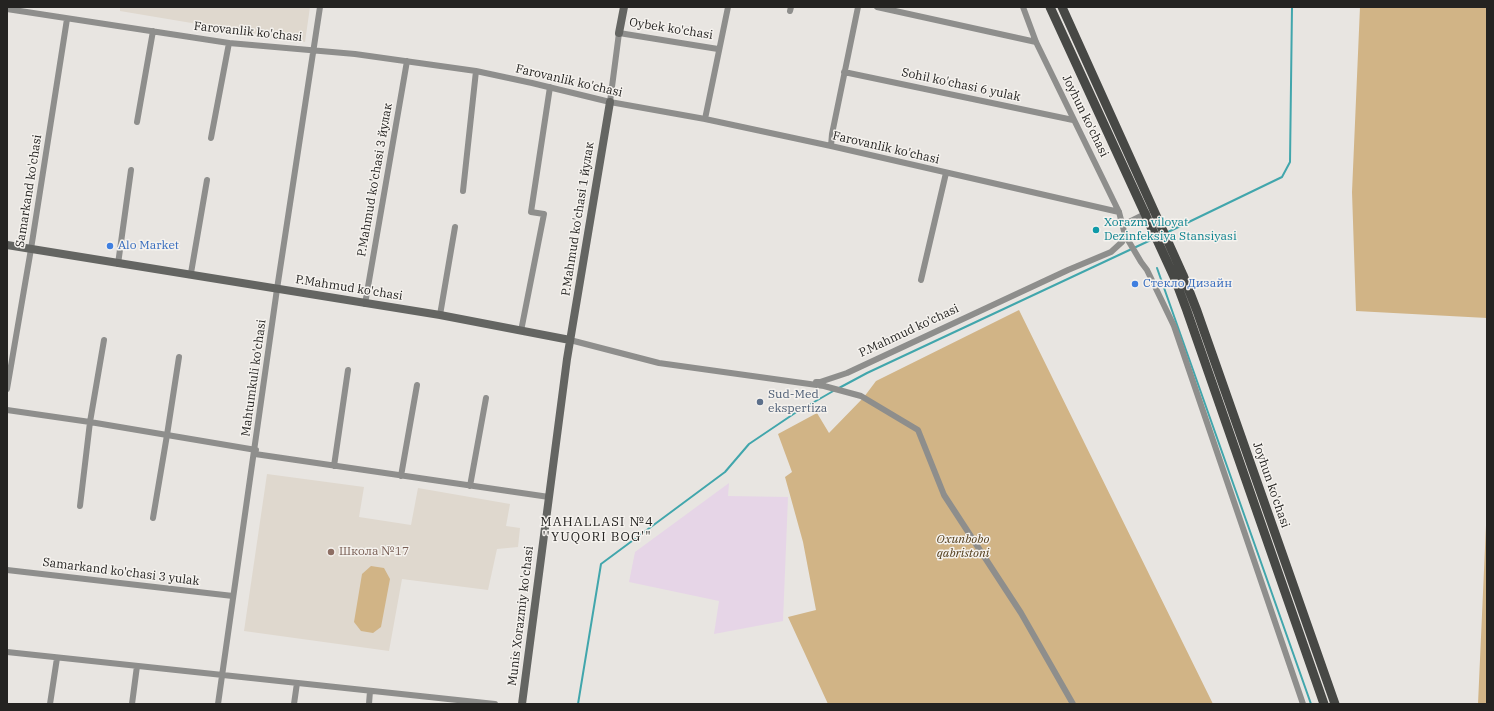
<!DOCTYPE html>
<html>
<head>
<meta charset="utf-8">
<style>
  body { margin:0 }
  #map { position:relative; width:1494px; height:711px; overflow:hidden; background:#e8e5e1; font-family:"IBM Plex Serif",serif }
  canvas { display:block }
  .frame { position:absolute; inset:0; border:8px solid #242321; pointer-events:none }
</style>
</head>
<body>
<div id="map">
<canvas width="1494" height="711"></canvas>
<div class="frame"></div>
</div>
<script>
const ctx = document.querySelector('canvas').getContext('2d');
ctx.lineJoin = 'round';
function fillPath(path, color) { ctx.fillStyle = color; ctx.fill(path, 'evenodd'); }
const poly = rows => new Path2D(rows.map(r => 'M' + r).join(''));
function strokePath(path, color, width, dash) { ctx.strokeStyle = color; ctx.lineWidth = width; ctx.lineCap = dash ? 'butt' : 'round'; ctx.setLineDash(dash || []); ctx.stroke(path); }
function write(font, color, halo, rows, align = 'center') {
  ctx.font = font + ' "IBM Plex Serif",serif'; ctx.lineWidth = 3; ctx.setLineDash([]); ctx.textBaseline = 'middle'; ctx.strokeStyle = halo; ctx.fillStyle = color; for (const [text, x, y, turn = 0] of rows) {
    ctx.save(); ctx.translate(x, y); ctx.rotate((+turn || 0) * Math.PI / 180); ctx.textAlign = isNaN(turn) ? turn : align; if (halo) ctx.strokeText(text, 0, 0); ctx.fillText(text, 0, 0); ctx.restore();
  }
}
fillPath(poly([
  [729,483,728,496,788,497,783,621,714,634,719,601,629,582,635,552]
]), '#e6d5e7');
fillPath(poly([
  [120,7,310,7,305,42,120,11],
  [267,474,364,487,359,517,411,525,418,488,510,504,506,526,520,528,518,547,497,549,488,590,402,579,389,651,244,631]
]), '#dfd8ce');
fillPath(poly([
  [1360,7,1487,7,1487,318,1356,311,1352,192],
  [1019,310,1213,704,828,704,788,617,816,610,803,542,785,477,792,472,778,434,817,413,829,433,864,397,876,381],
  [1487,503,1487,704,1478,704],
  [371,566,384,568,390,579,381,627,373,633,361,631,354,622,362,574]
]), '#d1b486');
strokePath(poly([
  [1166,233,1282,177,1290,162,1292,7],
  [1157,268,1311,704],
  [839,388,867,373,1153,239],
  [578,704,601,564,725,472,749,444,795,413,835,390]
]), '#41a6ac', 2);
strokePath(poly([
  [877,7,1036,42],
  [1023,7,1036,42,1119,212,1125,235,1141,262,1147,270,1174,326,1303,704],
  [7,9,229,43,355,54,476,71,532,83,610,102,705,119,831,146,1119,212],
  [790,11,791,7],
  [844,72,1073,120],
  [610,102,619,33,718,49],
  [705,119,728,7],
  [137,122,153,31],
  [211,138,229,43],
  [831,146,832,134,858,7],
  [463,191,476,71],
  [1123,225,1147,213],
  [118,264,131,170],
  [189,275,191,273,207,180],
  [921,280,946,173],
  [365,304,407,61],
  [440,315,455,227],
  [521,331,544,214,531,212,550,87],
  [570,340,659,363,824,386,861,396,918,430,944,495,1021,613,1073,704],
  [816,382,820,382,847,373,1068,270,1111,252,1122,242,1125,235],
  [7,389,31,249,67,19],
  [7,410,90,422,256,450],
  [255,454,549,497],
  [334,466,348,370],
  [401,476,417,385],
  [470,486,486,398],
  [80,506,90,422,104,340],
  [153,518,167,435,179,357],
  [7,570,233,596],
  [7,652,495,704],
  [50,704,57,658],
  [132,704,137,666],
  [218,704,277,289,320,7],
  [294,704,297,683],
  [369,704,370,691]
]), '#8e8e8c', 6);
strokePath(poly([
  [619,33,624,7],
  [7,245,440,315,570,340],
  [522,704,567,359,610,102]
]), '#646562', 8);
strokePath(poly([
  [1050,7,1175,279,1187,311,1324,704],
  [1062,7,1183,275,1197,311,1335,704]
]), '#474845', 9);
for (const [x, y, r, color] of [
  [1096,230,4,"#0f9aa8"],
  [110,246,4,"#3f7fe0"],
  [1135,284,4,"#3f7fe0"],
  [760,402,4,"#5c6f8a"],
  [331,552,4,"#8d6e63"]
]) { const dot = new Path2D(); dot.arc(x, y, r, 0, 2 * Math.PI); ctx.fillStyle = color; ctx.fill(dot); strokePath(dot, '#f5f2ee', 1.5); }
write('12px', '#242321', '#f5f2ee', [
  ["Oybek ko'chasi",671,29,9],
  ["Farovanlik ko'chasi",248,32,6],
  ["Farovanlik ko'chasi",569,81,13],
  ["Sohil ko'chasi 6 yulak",961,85,12],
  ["Joyhun ko'chasi",1085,116,64],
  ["Farovanlik ko'chasi",886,148,13],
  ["P.Mahmud ko'chasi 3 йулак",375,180,-80],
  ["Samarkand ko'chasi",29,191,-81],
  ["P.Mahmud ko'chasi 1 йулак",578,219,-81],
  ["P.Mahmud ko'chasi",349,288,9],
  ["P.Mahmud ko'chasi",909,331,-25],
  ["Mahtumkuli ko'chasi",254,378,-82],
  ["Joyhun ko'chasi",1271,485,71],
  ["Samarkand ko'chasi 3 yulak",121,572,7],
  ["Munis Xorazmiy ko'chasi",521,616,-83]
]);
write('12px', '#0d838f', '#f5f2ee', [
  ["Xorazm viloyat",1104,223],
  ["Dezinfeksiya Stansiyasi",1104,237]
], 'left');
write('12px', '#366cbe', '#f5f2ee', [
  ["Alo Market",118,246],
  ["Стекло Дизайн",1143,284]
], 'left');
write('12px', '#4e5e75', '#f5f2ee', [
  ["Sud-Med",768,395],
  ["ekspertiza",768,409]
], 'left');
write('italic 12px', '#4f3a17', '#f5f2ee', [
  ["Oxunbobo",963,540],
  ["qabristoni",963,554]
]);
write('12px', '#785e54', '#f5f2ee', [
  ["Школа №17",339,552]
], 'left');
ctx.letterSpacing = '1px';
write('13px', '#242321', '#f5f2ee', [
  ["MAHALLASI №4",597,522],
  ["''YUQORI BOG'\"",597,537]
]);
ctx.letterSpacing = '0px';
</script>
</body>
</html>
